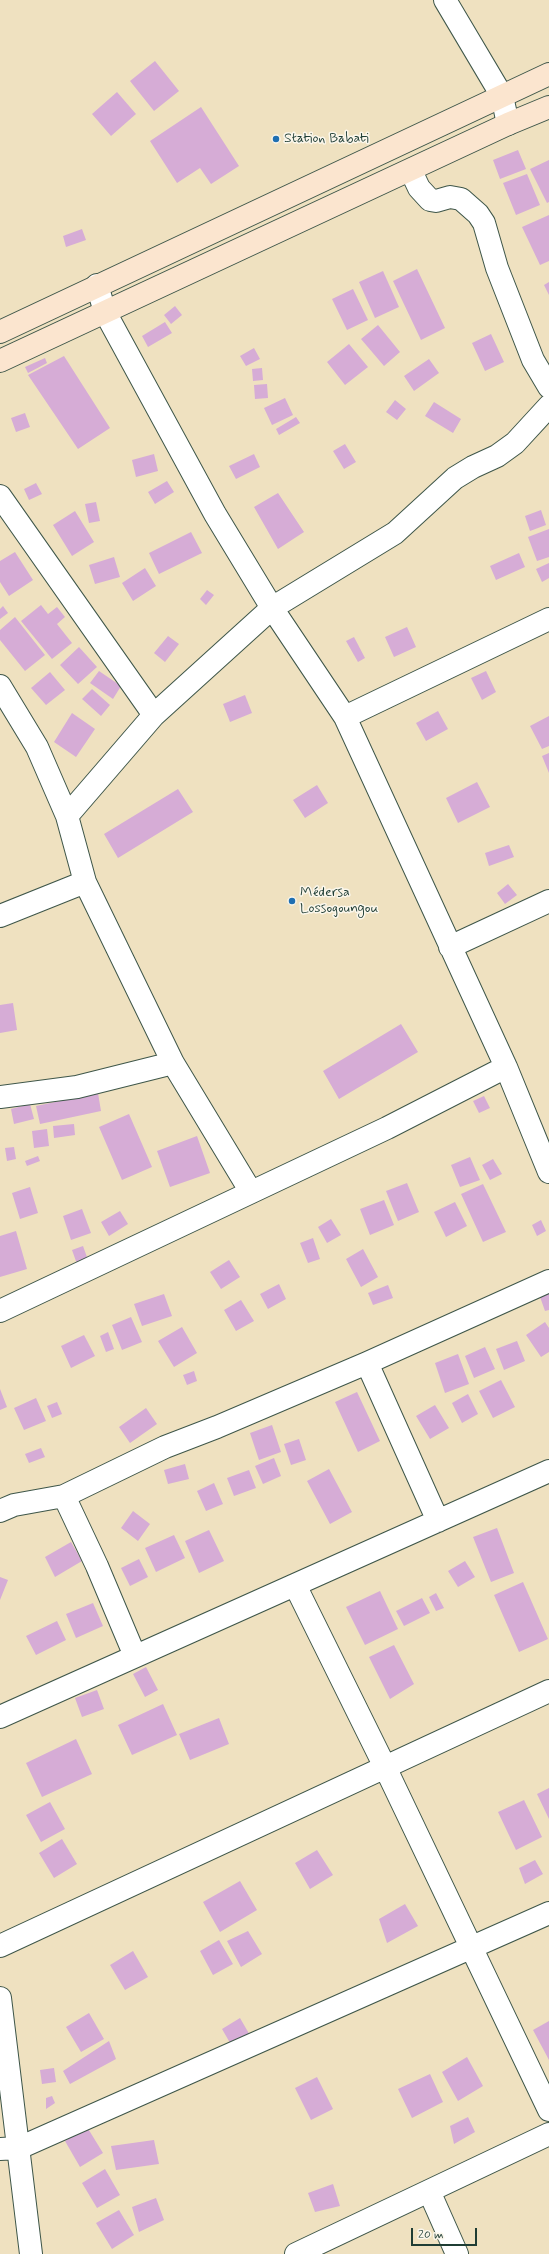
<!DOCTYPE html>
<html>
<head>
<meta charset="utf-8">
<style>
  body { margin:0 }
  #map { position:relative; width:549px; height:2254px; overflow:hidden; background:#efe1c0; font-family:Mynerve,sans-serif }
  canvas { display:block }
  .scale { position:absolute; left:411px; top:2228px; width:66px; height:18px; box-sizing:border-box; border:2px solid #1f3d34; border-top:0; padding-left:5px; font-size:12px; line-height:14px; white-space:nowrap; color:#1f3d34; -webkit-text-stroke:3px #fbf7ec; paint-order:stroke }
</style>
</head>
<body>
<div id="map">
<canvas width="549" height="2254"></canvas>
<div class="scale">20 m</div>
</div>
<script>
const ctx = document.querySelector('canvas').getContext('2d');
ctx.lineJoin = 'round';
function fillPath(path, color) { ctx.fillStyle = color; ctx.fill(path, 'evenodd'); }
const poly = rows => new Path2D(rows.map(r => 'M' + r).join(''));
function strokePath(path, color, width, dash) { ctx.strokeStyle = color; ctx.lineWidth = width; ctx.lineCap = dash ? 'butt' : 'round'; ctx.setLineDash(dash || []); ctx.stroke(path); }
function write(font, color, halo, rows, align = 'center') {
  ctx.font = font + ' Mynerve,sans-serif'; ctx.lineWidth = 3; ctx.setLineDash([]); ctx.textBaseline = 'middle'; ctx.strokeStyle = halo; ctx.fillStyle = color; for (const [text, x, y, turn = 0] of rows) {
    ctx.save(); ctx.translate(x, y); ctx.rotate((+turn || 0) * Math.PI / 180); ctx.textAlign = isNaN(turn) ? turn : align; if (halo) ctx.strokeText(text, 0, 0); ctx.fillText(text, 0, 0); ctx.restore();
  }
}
fillPath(poly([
  [155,61,179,91,154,111,130,81],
  [117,92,136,114,111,136,92,114],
  [201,107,239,166,211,184,200,168,177,183,150,141],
  [518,150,526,169,500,179,493,160],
  [549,160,549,202,547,203,530,169],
  [527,174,540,205,516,215,503,183],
  [549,215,549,261,540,265,522,227],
  [82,229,86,240,66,247,63,236],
  [417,269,445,328,421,340,393,281],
  [383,271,399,307,375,318,359,282],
  [549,282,549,295,544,285],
  [353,289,368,320,347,330,332,299],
  [175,306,182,315,171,324,164,315],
  [165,322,172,333,148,347,142,336],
  [378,325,400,352,384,366,361,339],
  [491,334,504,362,485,371,472,343],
  [349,344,368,367,345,385,327,362],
  [254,348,260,359,246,366,240,356],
  [64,356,110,428,78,449,28,375],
  [45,358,47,363,28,373,25,367],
  [429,359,439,373,414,391,404,376],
  [262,368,263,380,253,381,252,369],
  [267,384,268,398,255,399,254,385],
  [285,398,293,415,272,425,264,408],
  [395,400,406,409,397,420,386,412],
  [434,402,461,419,453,433,425,416],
  [25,413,30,427,16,432,11,418],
  [296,417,300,423,279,435,276,429],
  [345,444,356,462,344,469,333,451],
  [154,454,158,471,136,477,132,460],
  [254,454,260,467,236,479,229,466],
  [167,481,174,492,155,504,148,492],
  [36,483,42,494,29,500,24,489],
  [278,493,304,532,278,549,254,507],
  [96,502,100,521,89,523,85,504],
  [541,510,546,525,530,531,525,516],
  [75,511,94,542,72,556,53,525],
  [549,529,549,557,537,561,528,537],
  [191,532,202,553,159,574,149,553],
  [15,552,33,580,9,596,0,582,0,561],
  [519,553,525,567,496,580,490,566],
  [114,557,120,577,95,584,89,565],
  [549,563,549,578,542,582,536,569],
  [145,568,156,586,133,601,122,583],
  [207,590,214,595,206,605,200,599],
  [41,605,48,614,57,607,65,617,57,624,72,643,52,659,21,621],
  [3,606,8,613,0,619,0,609],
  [15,617,45,655,25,671,0,640,0,630],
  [407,627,416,647,394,657,385,637],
  [168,636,179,644,165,662,154,653],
  [354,637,365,658,358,662,346,641],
  [79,647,97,667,78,684,60,665],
  [99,671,121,686,113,699,90,683],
  [486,671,496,692,482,700,471,678],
  [50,672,65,690,46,705,31,688],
  [92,689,110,705,101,716,82,699],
  [245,695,252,713,230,722,223,704],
  [438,711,448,729,426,741,416,723],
  [72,713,95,729,76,757,54,742],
  [549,716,549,746,542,749,530,726],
  [549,753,549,773,542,756],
  [477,782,490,807,458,823,446,798],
  [317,785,328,803,305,818,293,800],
  [178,789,193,812,118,858,104,834],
  [509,845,514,857,489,866,485,853],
  [508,884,517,895,505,904,497,893],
  [13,1003,17,1030,0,1033,0,1005],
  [401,1024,418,1052,339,1099,323,1071],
  [98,1093,101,1111,40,1124,36,1106],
  [484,1096,490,1108,479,1113,473,1101],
  [30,1104,34,1119,14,1124,11,1109],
  [129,1114,152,1167,122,1180,99,1127],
  [74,1124,75,1135,54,1138,53,1126],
  [47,1129,49,1146,34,1148,32,1131],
  [197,1136,210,1173,170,1187,157,1151],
  [14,1147,16,1159,7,1161,5,1148],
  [38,1156,40,1161,27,1166,25,1161],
  [470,1157,480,1180,460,1187,451,1165],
  [493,1159,502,1174,490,1180,482,1165],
  [407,1183,419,1212,398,1221,386,1191],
  [483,1184,506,1232,483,1242,461,1194],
  [30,1187,38,1213,20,1219,12,1193],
  [384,1200,394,1225,370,1235,360,1209],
  [455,1202,467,1226,446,1237,434,1212],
  [82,1209,91,1233,71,1240,63,1216],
  [120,1211,128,1224,109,1236,101,1222],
  [331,1219,341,1235,327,1243,318,1227],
  [541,1220,546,1231,537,1236,532,1225],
  [16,1231,27,1269,0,1277,0,1236],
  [313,1238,320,1259,308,1263,300,1243],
  [83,1246,88,1260,77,1264,72,1250],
  [363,1249,378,1277,361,1287,346,1259],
  [229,1260,240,1277,221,1289,210,1272],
  [279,1284,286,1299,268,1309,260,1294],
  [388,1285,393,1298,373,1305,368,1293],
  [549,1291,549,1310,545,1311,539,1294],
  [164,1294,172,1316,142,1326,134,1304],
  [241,1300,254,1321,236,1331,224,1310],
  [131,1317,142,1342,122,1350,112,1325],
  [545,1322,549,1328,549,1352,541,1357,526,1335],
  [182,1327,197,1353,174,1367,158,1341],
  [108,1332,114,1349,106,1352,100,1336],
  [84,1335,95,1356,71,1368,61,1346],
  [517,1341,525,1361,504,1370,496,1349],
  [485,1347,495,1369,474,1378,465,1356],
  [458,1354,469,1384,445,1393,435,1363],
  [194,1371,197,1381,187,1385,183,1375],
  [501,1380,515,1407,493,1418,479,1391],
  [0,1389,7,1407,0,1410],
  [357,1392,380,1441,358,1452,335,1402],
  [468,1394,478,1414,462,1423,452,1403],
  [36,1398,46,1421,24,1430,14,1408],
  [57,1402,62,1414,52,1418,47,1406],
  [435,1405,449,1428,430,1439,416,1416],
  [146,1408,157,1424,130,1443,119,1427],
  [272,1425,281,1452,259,1460,250,1433],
  [299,1439,306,1460,291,1465,284,1444],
  [41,1448,45,1457,29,1463,25,1454],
  [274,1458,281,1476,263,1484,255,1466],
  [185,1464,189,1479,168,1484,164,1470],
  [329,1469,352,1512,330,1524,307,1481],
  [249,1470,256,1488,234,1496,227,1478],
  [214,1483,223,1504,206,1511,197,1491],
  [133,1511,150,1524,138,1541,121,1528],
  [497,1528,514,1573,491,1582,473,1537],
  [209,1530,224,1561,199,1573,185,1541],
  [174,1535,185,1558,156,1572,145,1548],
  [71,1542,82,1561,55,1577,45,1557],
  [139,1559,148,1577,130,1586,121,1568],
  [465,1561,475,1577,458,1587,448,1571],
  [0,1577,8,1580,0,1600],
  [523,1582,548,1639,519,1652,494,1595],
  [380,1591,398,1629,365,1645,346,1607],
  [436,1593,444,1608,436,1611,429,1597],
  [422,1598,430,1613,404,1626,396,1611],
  [93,1603,103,1626,76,1638,66,1614],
  [57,1621,66,1640,36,1655,26,1636],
  [394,1645,414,1684,390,1699,369,1657],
  [146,1667,158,1690,145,1697,133,1674],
  [97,1690,104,1709,82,1717,75,1698],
  [163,1704,177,1735,132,1755,118,1725],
  [219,1718,229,1744,190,1760,179,1734],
  [76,1739,92,1774,42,1797,26,1763],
  [549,1788,549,1819,537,1794],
  [524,1800,542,1837,516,1850,498,1812],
  [50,1802,65,1829,41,1842,26,1815],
  [62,1839,77,1864,54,1878,39,1853],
  [317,1850,333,1875,310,1889,295,1863],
  [535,1860,543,1874,525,1884,519,1868],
  [240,1881,257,1910,220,1932,203,1902],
  [405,1904,418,1926,387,1943,379,1919],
  [248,1931,262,1954,241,1967,227,1941],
  [219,1940,233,1964,213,1975,200,1951],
  [133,1951,148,1977,125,1990,110,1965],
  [89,2013,104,2039,81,2052,66,2027],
  [240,2018,251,2037,233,2048,222,2029],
  [549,2021,549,2060,533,2030],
  [109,2041,116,2059,70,2084,63,2071],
  [467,2057,483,2086,458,2101,442,2072],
  [54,2068,56,2082,42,2084,40,2070],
  [430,2074,443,2102,412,2118,398,2089],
  [317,2077,333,2109,311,2120,295,2088],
  [52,2096,55,2103,46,2109,46,2098],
  [468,2117,475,2132,454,2144,450,2126],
  [87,2127,103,2153,80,2167,65,2141],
  [154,2140,159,2164,116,2170,111,2146],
  [105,2169,120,2195,97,2208,82,2183],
  [333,2184,340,2206,315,2212,308,2193],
  [156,2198,164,2220,139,2232,132,2207],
  [119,2210,134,2235,112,2249,96,2223]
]), '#d6acd6');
const minor = poly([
  [445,0,502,96,508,124],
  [411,171,419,188,430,200,436,201,450,197,461,199,478,214,484,223,497,268,533,360,549,387],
  [97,285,105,312,215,514,272,608,345,717,506,1067,549,1172],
  [0,496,154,715],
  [0,686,37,747,67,816,85,882,173,1063,251,1192],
  [345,717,549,619],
  [67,816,154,715,272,608,395,533,455,478,473,467,497,456,515,443,549,406],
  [0,916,85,882],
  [450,947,549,901],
  [0,1097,77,1087,173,1063],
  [0,1311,387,1128,506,1067],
  [367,1363,438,1521],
  [64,1496,97,1566,135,1656],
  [0,1511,14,1505,64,1496,165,1447,217,1427,367,1363,549,1281],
  [295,1585,385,1767,549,2110],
  [0,1717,549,1471],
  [0,1946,549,1691],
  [0,1998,31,2254],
  [0,2149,19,2148,549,1913],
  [429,2191,457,2254],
  [296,2254,549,2134]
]);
const secondary = poly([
  [0,332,549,74],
  [0,361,508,124,549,107]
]);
strokePath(minor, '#3e5649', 24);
strokePath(secondary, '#3e5649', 24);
strokePath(minor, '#fff', 22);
strokePath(secondary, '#fbe5cf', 22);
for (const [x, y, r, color] of [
  [276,139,4,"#1f6fb2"],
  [292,901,4,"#1f6fb2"]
]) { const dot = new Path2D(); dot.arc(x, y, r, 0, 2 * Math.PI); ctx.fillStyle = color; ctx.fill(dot); strokePath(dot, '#fbf7ec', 1.5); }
write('14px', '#1f3d34', '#fbf7ec', [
  ["Station Babati",284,139],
  ["Médersa",300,893],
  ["Lossogoungou",300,909]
], 'left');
</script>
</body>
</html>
